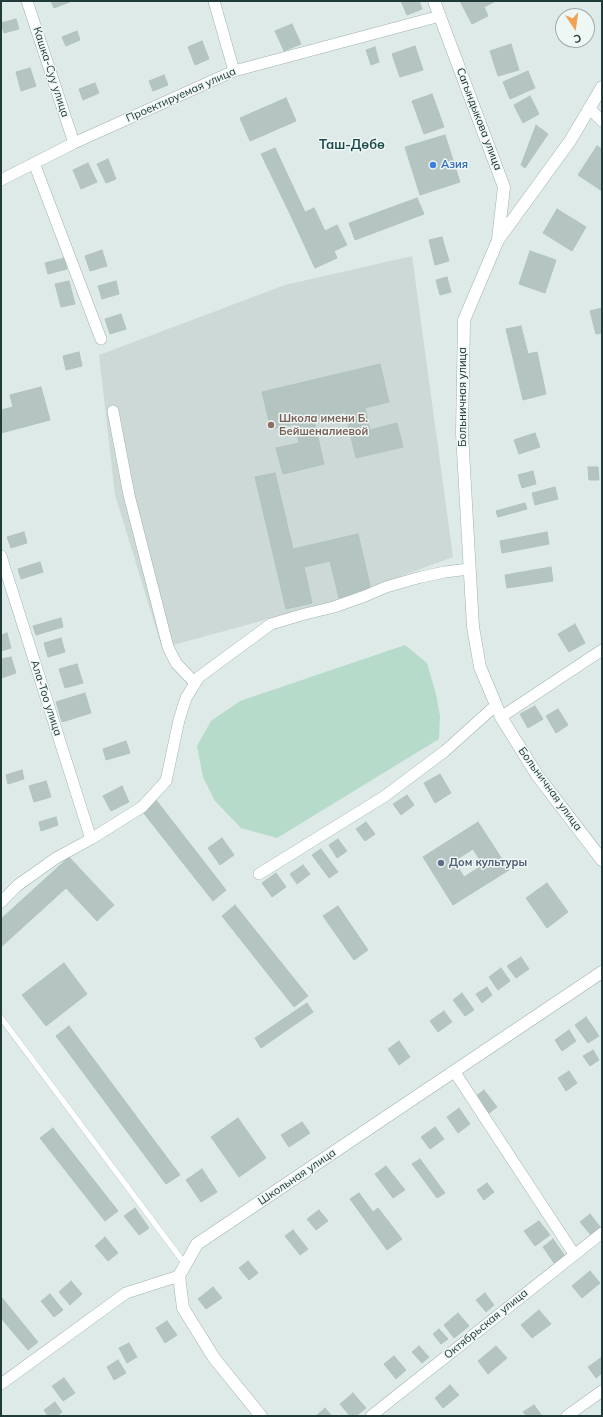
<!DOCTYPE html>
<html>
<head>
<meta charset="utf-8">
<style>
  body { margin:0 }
  #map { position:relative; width:603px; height:1417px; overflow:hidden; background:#deeae8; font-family:Mulish,sans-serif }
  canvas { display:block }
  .frame { position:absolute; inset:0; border:2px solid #203939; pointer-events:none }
  .north { position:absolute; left:555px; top:8px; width:40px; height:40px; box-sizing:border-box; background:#eff7f5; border:1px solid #9cabaa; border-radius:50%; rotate:167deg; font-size:11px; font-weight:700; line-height:16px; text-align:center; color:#203939 }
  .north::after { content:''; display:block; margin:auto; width:14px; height:18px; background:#f0a356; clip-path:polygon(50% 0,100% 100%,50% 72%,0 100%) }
</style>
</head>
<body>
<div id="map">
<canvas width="603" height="1417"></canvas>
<div class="frame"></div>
<div class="north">С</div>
</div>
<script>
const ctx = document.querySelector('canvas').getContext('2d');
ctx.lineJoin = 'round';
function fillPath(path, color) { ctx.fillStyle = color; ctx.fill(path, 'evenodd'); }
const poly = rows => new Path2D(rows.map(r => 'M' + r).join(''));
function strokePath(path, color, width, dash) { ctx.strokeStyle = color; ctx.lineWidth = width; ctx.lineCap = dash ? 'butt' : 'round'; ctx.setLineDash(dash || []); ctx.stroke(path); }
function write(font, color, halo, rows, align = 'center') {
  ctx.font = font + ' Mulish,sans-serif'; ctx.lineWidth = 3; ctx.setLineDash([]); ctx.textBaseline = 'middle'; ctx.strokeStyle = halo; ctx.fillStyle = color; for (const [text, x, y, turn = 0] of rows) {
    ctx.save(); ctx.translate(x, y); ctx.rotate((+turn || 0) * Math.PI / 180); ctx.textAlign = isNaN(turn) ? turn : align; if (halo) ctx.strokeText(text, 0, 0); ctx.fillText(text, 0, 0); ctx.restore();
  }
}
fillPath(poly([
  [412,256,453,557,331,602,162,648,115,495,99,355,285,285]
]), '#cdd9d7');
fillPath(poly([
  [405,645,427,663,436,694,440,716,439,739,277,838,241,828,215,801,203,777,197,746,211,721,240,701]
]), '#b7dbca');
const building = poly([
  [51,1,72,1,54,8,51,1],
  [401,1,419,1,422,9,407,15,401,1],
  [460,1,496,1,484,7,488,16,472,24,460,1],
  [16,19,19,29,4,33,1,23,16,19],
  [292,24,301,44,284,51,275,31,292,24],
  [77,31,80,40,66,46,62,37,77,31],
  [202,41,209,59,195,65,188,47,202,41],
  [511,44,519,70,498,76,490,51,511,44],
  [415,46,423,70,400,77,392,54,415,46],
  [375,47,379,62,371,65,366,50,375,47],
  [30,68,36,86,21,91,16,72,30,68],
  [528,71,535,88,510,99,503,82,528,71],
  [164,75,168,85,153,91,149,81,164,75],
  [95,83,99,93,83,100,79,89,95,83],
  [432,94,444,127,424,134,412,101,432,94],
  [530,96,539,114,523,123,514,105,530,96],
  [286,98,296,121,250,141,240,118,286,98],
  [536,125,548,134,525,168,521,165,536,125],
  [445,135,460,182,420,195,405,147,445,135],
  [597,146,602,149,602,191,578,175,597,146],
  [275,148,305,212,292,218,261,154,275,148],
  [108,159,116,179,106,183,97,164,108,159],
  [88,163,97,182,81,189,73,170,88,163],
  [417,198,424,214,355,240,349,223,417,198],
  [314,208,325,231,337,225,347,245,334,251,337,258,315,268,292,218,314,208],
  [557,209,586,227,572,251,543,233,557,209],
  [442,237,449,261,435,265,429,240,442,237],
  [102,250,107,266,90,271,85,256,102,250],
  [530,251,556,260,545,293,519,284,530,251],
  [64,258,67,269,48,274,45,263,64,258],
  [447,277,451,292,440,295,436,280,447,277],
  [69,281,75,304,61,307,55,284,69,281],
  [116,281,119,294,102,299,98,286,116,281],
  [602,308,602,333,596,334,590,311,602,308],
  [121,314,126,329,110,334,105,319,121,314],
  [521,326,528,354,537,352,546,394,523,400,506,329,521,326],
  [79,352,82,366,66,370,63,356,79,352],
  [380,364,389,402,365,408,370,430,397,423,403,447,356,458,345,412,314,420,324,464,283,474,276,448,299,443,295,424,271,429,262,392,380,364],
  [41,387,50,420,1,433,1,410,13,407,10,395,41,387],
  [535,433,540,447,519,454,514,440,535,433],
  [588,467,598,467,599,480,589,480,588,467],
  [533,471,536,484,522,488,518,475,533,471],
  [275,473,293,549,358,534,371,590,339,598,330,561,304,567,312,603,286,609,255,477,275,473],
  [555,487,558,499,535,505,532,493,555,487],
  [525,503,527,509,498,517,496,511,525,503],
  [24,532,27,543,11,548,7,537,24,532],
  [547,532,549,544,502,553,500,541,547,532],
  [40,562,43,572,21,579,18,569,40,562],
  [551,567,553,581,507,588,505,575,551,567],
  [61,618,63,627,36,635,33,626,61,618],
  [575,624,585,643,569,652,558,634,575,624],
  [7,633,11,648,1,651,1,635,7,633],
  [61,638,65,652,48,657,44,643,61,638],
  [11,657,16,673,1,678,1,659,11,657],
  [77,664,83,683,65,688,59,669,77,664],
  [85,693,91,713,62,722,56,702,85,693],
  [535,706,543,719,528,728,520,714,535,706],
  [558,709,568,725,556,733,546,716,558,709],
  [126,741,130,753,106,760,103,749,126,741],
  [22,770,24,779,8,784,6,775,22,770],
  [440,774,451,793,435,803,424,783,440,774],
  [46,781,51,797,34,802,29,786,46,781],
  [122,786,129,802,111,811,103,796,122,786],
  [407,795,414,805,401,815,393,804,407,795],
  [156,800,226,890,213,901,142,811,156,800],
  [56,817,58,825,41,831,39,822,56,817],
  [366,822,375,834,365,841,356,829,366,822],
  [478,822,509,870,453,905,423,857,478,822],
  [473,849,483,865,464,877,454,861,473,849],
  [222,838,234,855,220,865,208,848,222,838],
  [338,839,347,851,337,858,329,845,338,839],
  [321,849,338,872,329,878,312,855,321,849],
  [69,857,114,905,97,921,66,888,1,947,1,919,69,857],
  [303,865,310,874,297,884,290,874,303,865],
  [276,873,286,887,272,897,262,883,276,873],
  [547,883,568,912,547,928,526,898,547,883],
  [235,905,308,996,294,1007,222,916,235,905],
  [338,906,368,950,354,960,323,916,338,906],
  [521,957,529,969,516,978,507,966,521,957],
  [64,963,87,994,46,1026,22,995,64,963],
  [501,968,510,981,498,990,489,977,501,968],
  [487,987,492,995,482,1003,476,994,487,987],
  [462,993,474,1010,465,1016,453,1000,462,993],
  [307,1003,313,1012,261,1048,255,1038,307,1003],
  [444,1011,452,1022,438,1032,430,1021,444,1011],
  [586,1017,599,1036,588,1043,575,1025,586,1017],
  [69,1026,180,1175,166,1184,56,1036,69,1026],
  [569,1030,576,1041,562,1051,555,1040,569,1030],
  [399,1041,410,1057,399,1065,388,1049,399,1041],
  [593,1050,599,1060,590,1066,583,1056,593,1050],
  [569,1071,577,1083,566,1091,558,1078,569,1071],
  [484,1090,497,1107,488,1114,476,1096,484,1090],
  [459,1108,470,1124,458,1133,447,1117,459,1108],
  [238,1118,266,1158,239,1177,211,1137,238,1118],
  [302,1122,310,1133,289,1147,281,1135,302,1122],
  [435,1127,444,1139,430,1149,421,1137,435,1127],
  [53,1128,118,1211,105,1221,40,1138,53,1128],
  [420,1159,445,1193,437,1198,412,1164,420,1159],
  [386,1166,405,1190,393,1198,375,1174,386,1166],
  [202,1169,217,1192,201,1202,186,1180,202,1169],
  [487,1183,494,1192,484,1200,477,1190,487,1183],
  [359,1193,373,1212,378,1208,402,1239,387,1250,350,1199,359,1193],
  [135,1208,149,1228,139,1235,124,1216,135,1208],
  [319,1210,328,1221,316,1230,307,1219,319,1210],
  [590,1214,601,1228,591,1235,580,1222,590,1214],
  [539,1221,550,1235,535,1246,524,1231,539,1221],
  [293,1230,308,1249,300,1255,285,1236,293,1230],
  [105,1237,118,1253,108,1261,95,1246,105,1237],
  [553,1239,565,1256,554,1263,543,1247,553,1239],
  [248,1261,258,1273,249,1280,239,1268,248,1261],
  [590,1271,600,1283,582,1298,572,1286,590,1271],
  [71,1281,82,1294,70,1305,59,1292,71,1281],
  [213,1287,222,1298,206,1309,198,1299,213,1287],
  [485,1293,494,1305,486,1312,476,1300,485,1293],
  [50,1294,63,1310,54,1317,41,1301,50,1294],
  [2,1298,38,1342,28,1350,1,1318,2,1298],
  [539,1310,551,1324,532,1338,521,1325,539,1310],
  [458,1313,469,1326,454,1338,444,1325,458,1313],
  [167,1321,177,1335,165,1343,156,1328,167,1321],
  [439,1329,448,1339,441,1344,433,1334,439,1329],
  [129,1343,137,1357,127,1363,119,1348,129,1343],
  [419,1346,429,1357,422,1363,412,1352,419,1346],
  [496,1346,507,1358,488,1374,478,1361,496,1346],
  [394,1356,406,1370,396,1379,384,1364,394,1356],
  [602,1357,602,1373,596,1378,588,1367,602,1357],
  [118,1360,126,1373,114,1380,107,1367,118,1360],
  [64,1378,75,1393,63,1401,52,1386,64,1378],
  [450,1385,459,1395,443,1408,435,1398,450,1385],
  [353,1393,366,1408,356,1416,350,1416,340,1404,353,1393],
  [55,1402,62,1412,57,1416,48,1416,44,1410,55,1402],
  [534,1405,542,1416,527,1416,523,1412,534,1405],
  [325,1408,332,1416,316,1416,325,1408]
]);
fillPath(building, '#b4c4c1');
strokePath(building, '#b1c3c0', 1);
const service = poly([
  [1,1018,185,1264]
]);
const minor = poly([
  [27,1,74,143],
  [214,1,234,71],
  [589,108,602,121],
  [34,163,101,339],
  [1,180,74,143,234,71,440,16],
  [113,411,129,495,168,647,176,663,195,683],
  [1,556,91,839],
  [501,717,602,650],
  [259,874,385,796,445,751,495,706],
  [1,902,18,885,56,858,91,839,142,807,166,781,179,720,186,698,199,677,271,624,305,614,334,607,365,596,386,587,421,577,445,572,469,569],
  [454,1071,574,1254],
  [1,1384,126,1293,179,1276],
  [371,1416,602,1233],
  [567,1416,602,1391]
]);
const tertiary = poly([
  [434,1,504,187,498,239],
  [602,87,570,141,498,240,464,320,462,433,473,627,480,667,501,717,537,775,602,860],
  [261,1416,214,1358,183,1308,179,1276,197,1244,602,972]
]);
strokePath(service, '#a1b1b0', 6);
strokePath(minor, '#a1b1b0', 12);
strokePath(tertiary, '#a1b1b0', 13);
strokePath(service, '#fff', 5.5);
strokePath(minor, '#fff', 11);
strokePath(tertiary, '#fff', 12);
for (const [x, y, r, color] of [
  [433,165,4,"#3f7fe0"],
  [271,425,4,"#8d6e63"],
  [441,863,4,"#5c6f8a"]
]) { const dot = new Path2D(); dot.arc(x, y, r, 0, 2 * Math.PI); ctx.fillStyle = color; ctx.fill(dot); strokePath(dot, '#eff7f5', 1.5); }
write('11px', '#203939', '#eff7f5', [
  ["Кашка-Суу улица",51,72,72],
  ["Проектируемая улица",181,95,-24],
  ["Сагындыкова улица",479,119,69],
  ["Больничная улица",463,397,-90],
  ["Ала-Тоо улица",46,698,72],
  ["Больничная улица",550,789,54],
  ["Школьная улица",297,1177,-34],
  ["Октябрьская улица",486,1324,-39]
]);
write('bold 11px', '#366cbe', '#eff7f5', [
  ["Азия",441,165]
], 'left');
write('bold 11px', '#785e54', '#eff7f5', [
  ["Школа имени Б.",279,419],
  ["Бейшеналиевой",279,432]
], 'left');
write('bold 11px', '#4e5e75', '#eff7f5', [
  ["Дом культуры",449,863]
], 'left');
write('bold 13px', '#1c4a4b', '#eff7f5', [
  ["Таш-Дөбө",352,145]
]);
</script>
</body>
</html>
